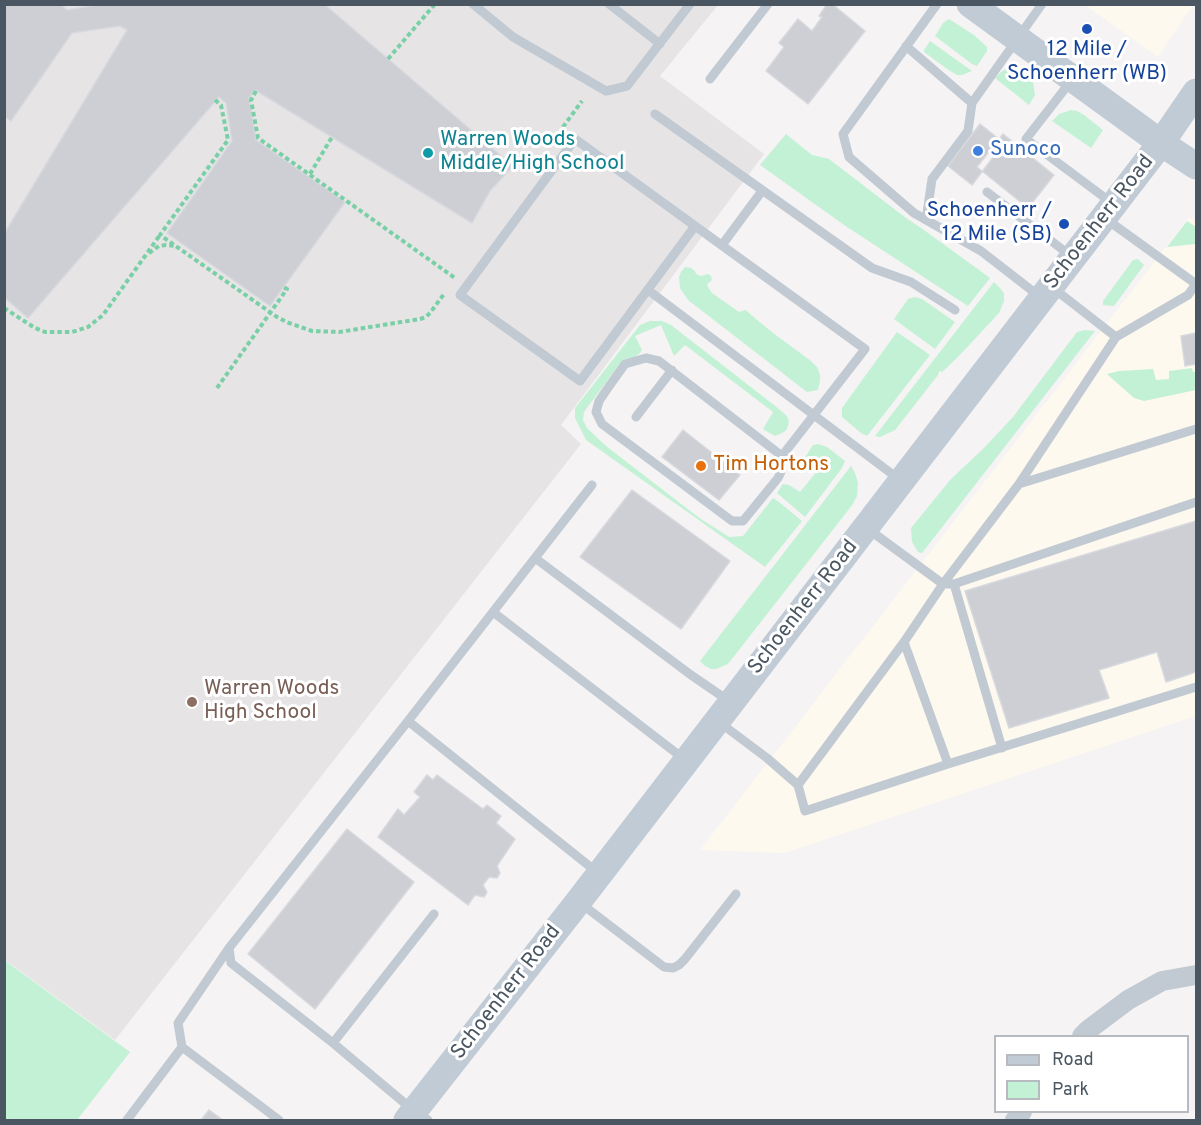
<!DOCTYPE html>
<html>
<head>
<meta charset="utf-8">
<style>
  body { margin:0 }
  #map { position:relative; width:1201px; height:1125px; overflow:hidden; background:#f5f3f3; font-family:Overpass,sans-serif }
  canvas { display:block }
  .frame { position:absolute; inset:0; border:6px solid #4a5661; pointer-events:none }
  .legend { position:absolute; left:994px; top:1035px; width:195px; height:78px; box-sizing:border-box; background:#fff; border:2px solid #b7bbc0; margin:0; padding:8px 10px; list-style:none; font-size:18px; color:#4a5661 }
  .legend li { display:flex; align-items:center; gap:12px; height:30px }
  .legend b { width:30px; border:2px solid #b7bbc0 }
</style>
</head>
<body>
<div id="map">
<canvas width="1201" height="1125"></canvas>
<div class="frame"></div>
<ul class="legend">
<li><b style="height:8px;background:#c1cbd6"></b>Road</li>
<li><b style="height:16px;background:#c3f1d5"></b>Park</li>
</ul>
</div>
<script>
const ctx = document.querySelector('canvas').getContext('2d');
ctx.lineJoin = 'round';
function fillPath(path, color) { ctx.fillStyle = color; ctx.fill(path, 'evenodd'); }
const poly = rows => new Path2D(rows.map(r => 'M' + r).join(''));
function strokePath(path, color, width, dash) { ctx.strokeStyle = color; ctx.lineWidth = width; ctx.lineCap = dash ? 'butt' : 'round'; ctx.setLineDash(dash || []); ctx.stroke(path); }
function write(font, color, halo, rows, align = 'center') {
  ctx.font = font + ' Overpass,sans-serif'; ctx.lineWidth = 6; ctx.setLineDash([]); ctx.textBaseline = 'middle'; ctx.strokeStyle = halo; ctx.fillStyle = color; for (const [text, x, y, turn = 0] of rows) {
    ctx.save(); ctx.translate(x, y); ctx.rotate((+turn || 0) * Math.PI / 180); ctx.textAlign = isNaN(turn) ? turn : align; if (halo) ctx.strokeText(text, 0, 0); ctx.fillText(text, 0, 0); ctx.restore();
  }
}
fillPath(poly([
  [1085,5,1193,5,1158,57],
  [1189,217,1196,222,1196,716,785,853,700,850]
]), '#fdf9ef');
fillPath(poly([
  [5,5,718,5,660,76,764,154,561,425,581,444,115,1040,5,960]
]), '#e6e4e5');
fillPath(poly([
  [949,19,974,35,987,47,987,51,977,66,972,64,935,36,943,23],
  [930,41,972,71,962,75,957,75,947,69,924,52,924,50],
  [1006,69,1020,70,1029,77,1033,82,1035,95,1029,105,995,78,1001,72],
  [1071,110,1077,111,1084,115,1103,130,1091,148,1052,121,1059,114],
  [786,134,812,155,829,159,906,218,924,230,990,278,968,306,847,227,760,165],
  [1187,221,1196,227,1196,244,1167,247],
  [1138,259,1144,265,1114,306,1103,305,1103,301,1133,260],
  [685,267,691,268,695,271,696,274,701,276,708,274,711,276,712,280,707,284,708,287,712,293,739,312,746,310,750,314,773,333,811,361,817,367,820,375,820,381,818,390,807,392,688,300,680,288,679,277,681,272],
  [994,282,1001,289,1004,294,1004,301,999,313,957,358,942,372,939,371,938,375,895,430,880,437,875,436],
  [915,297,922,299,935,308,955,322,935,349,894,319,908,299],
  [650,321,662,321,671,325,774,405,787,416,789,422,787,429,784,432,775,436,766,431,763,429,773,412,685,345,674,356,661,325,635,336,642,350,640,353,635,357,625,359,618,366,584,412,583,420,587,428,606,446,698,517,729,537,743,536,773,498,779,502,802,521,765,567,586,440,575,418,575,408,640,325],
  [1085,330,1095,331,922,553,918,552,912,542,911,528,951,479,983,449,1013,417,1077,332],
  [897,332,930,355,867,436,861,433,842,417,842,408],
  [1192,368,1193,372,1196,372,1196,390,1144,401,1134,398,1107,374,1119,371,1153,369,1156,380,1169,379,1169,371],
  [818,444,827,447,845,461,842,468,805,517,777,493,783,484,789,485,800,492,818,470,805,463,804,459,813,445],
  [851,466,855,473,858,483,857,496,853,504,728,664,716,669,711,669,705,666,700,661],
  [4,960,130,1052,77,1120,5,1120]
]), '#c3f1d5');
const building = poly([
  [4,4,60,4,67,10,103,4,324,4,513,166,490,191,472,223,255,90,249,98,256,140,345,202,270,306,167,233,232,141,226,103,219,97,28,318,4,297,4,234,127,30,120,26,72,33,11,121,4,116,4,4],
  [827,4,832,4,865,31,808,104,766,71,784,47,779,43,798,19,812,31,822,17,819,16,827,4],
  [980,124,1004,143,972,185,948,166,980,124],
  [1003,134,1054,175,1028,208,977,167,1003,134],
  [1196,333,1196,364,1185,366,1181,336,1196,333],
  [683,430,740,475,719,500,662,457,683,430],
  [632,490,730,561,681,629,580,557,632,490],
  [1196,521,1196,672,1166,682,1157,652,1099,670,1109,698,1009,728,965,591,1196,521],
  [427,775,433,780,437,775,483,809,487,805,501,816,496,823,515,839,497,866,500,873,497,878,489,877,483,885,487,892,484,897,475,895,468,905,378,837,398,809,404,815,420,797,414,792,427,775],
  [347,829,414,882,315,1009,248,954,347,829],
  [209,1110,223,1120,201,1120,209,1110]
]);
fillPath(building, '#cdcfd5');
strokePath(building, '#d7d9de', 1.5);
strokePath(poly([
  [388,59,435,4],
  [256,91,251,100,258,138,455,278],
  [215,100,221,105,228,140,160,235,277,317,289,323,312,331,339,332,420,319,426,317,430,313,444,294],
  [563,127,582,101],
  [310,174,332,137],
  [149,253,159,246,166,245,175,246],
  [4,308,35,328,45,332,72,332,88,327,103,315,160,235],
  [217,388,287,289,283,287]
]), '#7ad0a6', 4, [4.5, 3]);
strokePath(poly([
  [473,4,513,37,606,91,627,86,690,4],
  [609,4,660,44],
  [937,4,843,134,849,157,914,213,981,251,1039,296],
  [906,46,972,103],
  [710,79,768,4],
  [1071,81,1026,139,1112,203],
  [655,114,872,268,911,282,955,310],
  [987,192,1071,256],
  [1106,219,1196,284],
  [926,220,932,179,968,131,972,103,1042,4],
  [695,226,580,381,460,295,575,139,865,349,782,456,781,472,778,478,743,521,732,521,602,424,596,412,599,401,610,385,625,364,646,358,659,361,782,456],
  [722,245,762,191],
  [1053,288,1116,337,1188,295,1196,284],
  [648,290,900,480],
  [636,417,672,370],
  [1019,484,1116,337],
  [592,485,535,558,691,675,729,701],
  [868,529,943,584,954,584,1196,502],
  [954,584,1002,748],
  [493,612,684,759],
  [904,642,948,764],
  [408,721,535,558],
  [719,722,767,758,798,785,904,642,943,584,1019,484,1196,429],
  [798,785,805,811,948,764,1196,687],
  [579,902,664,967,673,968,679,965,685,959,736,894],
  [333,1043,434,914],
  [182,1047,178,1023,229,948],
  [127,1120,182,1047,279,1120],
  [428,1120,414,1111,333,1043,231,963,229,948,408,721,598,873]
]), '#c1cad2', 9);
strokePath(poly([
  [1082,1036,1088,1030,1128,1000,1162,981,1196,975],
  [1015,1120,1022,1112]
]), '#c1cad2', 20);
strokePath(poly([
  [970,4,1161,143,1196,166],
  [407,1120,578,902,1161,143,1196,92]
]), '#c1cbd6', 27);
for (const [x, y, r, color] of [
  [1087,29,6,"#1a4fb4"],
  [978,151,6,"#3f7fe0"],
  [428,153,6,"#0f9aa8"],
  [1064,224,6,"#1a4fb4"],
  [701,466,6,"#e8710a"],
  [192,702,6,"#8d6e63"]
]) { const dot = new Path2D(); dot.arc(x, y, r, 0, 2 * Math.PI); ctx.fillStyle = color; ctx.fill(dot); strokePath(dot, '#fff', 2); }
write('21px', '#164399', '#fff', [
  ["12 Mile /",1087,51],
  ["Schoenherr (WB)",1087,75],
  ["Schoenherr /",1052,212,"right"],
  ["12 Mile (SB)",1052,236,"right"]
]);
write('21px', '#0d838f', '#fff', [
  ["Warren Woods",440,141],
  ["Middle/High School",440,165]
], 'left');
write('21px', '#366cbe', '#fff', [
  ["Sunoco",990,151]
], 'left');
write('21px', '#4a5661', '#fff', [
  ["Schoenherr Road",1100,223,-52],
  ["Schoenherr Road",804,608,-52],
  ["Schoenherr Road",507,993,-52]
]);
write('21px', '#c56008', '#fff', [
  ["Tim Hortons",713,466]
], 'left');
write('21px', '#785e54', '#fff', [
  ["Warren Woods",204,690],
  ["High School",204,714]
], 'left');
</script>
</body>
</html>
